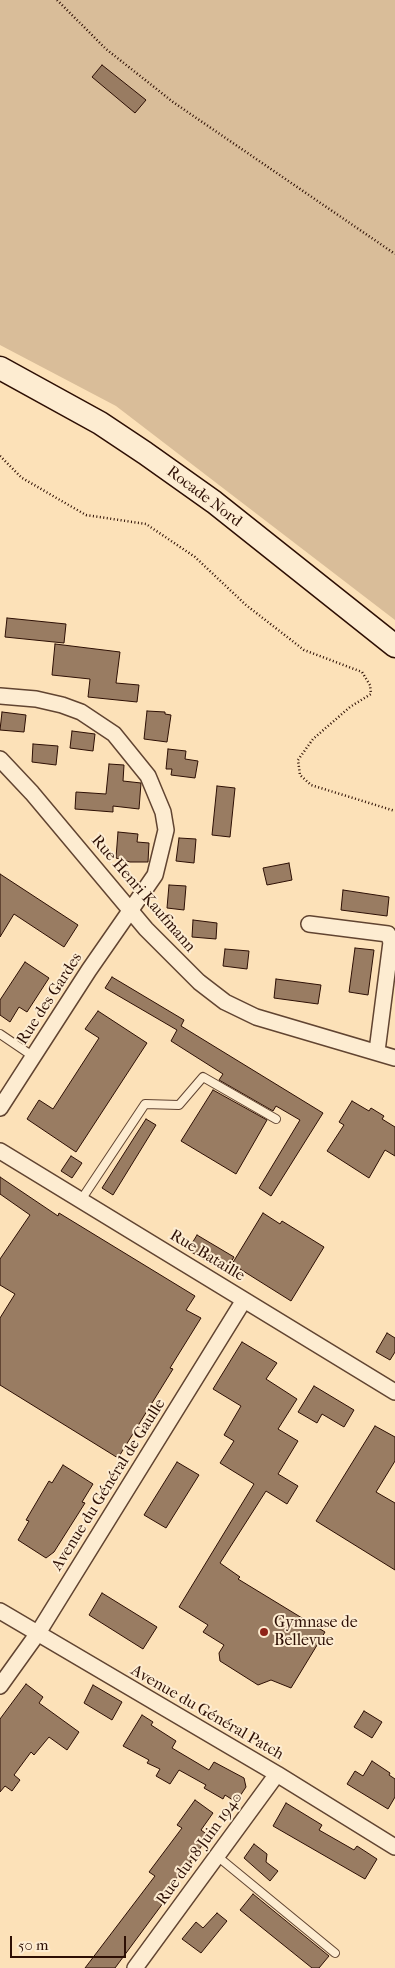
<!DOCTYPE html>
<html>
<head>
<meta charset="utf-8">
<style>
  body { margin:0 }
  #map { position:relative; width:395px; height:1968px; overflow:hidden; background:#fce1b8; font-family:"IM FELL French Canon",serif }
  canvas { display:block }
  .scale { position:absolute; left:10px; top:1936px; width:116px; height:22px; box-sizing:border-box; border:2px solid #2d0f04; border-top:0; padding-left:6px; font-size:15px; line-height:18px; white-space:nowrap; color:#2d0f04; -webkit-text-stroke:4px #fdecd1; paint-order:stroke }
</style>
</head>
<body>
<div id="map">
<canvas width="395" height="1968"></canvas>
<div class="scale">50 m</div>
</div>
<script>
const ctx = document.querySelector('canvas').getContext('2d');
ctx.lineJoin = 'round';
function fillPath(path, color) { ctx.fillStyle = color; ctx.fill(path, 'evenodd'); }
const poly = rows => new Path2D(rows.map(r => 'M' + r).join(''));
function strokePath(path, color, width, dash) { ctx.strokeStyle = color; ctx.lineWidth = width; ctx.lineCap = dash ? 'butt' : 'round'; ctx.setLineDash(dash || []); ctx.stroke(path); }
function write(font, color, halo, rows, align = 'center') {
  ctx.font = font + ' "IM FELL French Canon",serif'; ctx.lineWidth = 4; ctx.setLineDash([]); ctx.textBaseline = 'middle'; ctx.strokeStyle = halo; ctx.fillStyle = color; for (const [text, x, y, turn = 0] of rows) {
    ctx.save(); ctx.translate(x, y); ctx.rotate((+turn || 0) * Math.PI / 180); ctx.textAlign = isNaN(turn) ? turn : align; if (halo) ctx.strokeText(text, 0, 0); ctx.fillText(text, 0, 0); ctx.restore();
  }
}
fillPath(poly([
  [0,0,395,0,395,620,116,406,0,345]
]), '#d9bd99');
const building = poly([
  [102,65,146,100,135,113,92,77,102,65],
  [7,618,66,624,64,643,5,637,7,618],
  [55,644,120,652,116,683,139,685,137,702,88,697,90,679,52,675,55,644],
  [147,711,165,712,165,714,171,715,167,742,144,739,147,711],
  [2,712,26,715,24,732,0,730,2,712],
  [72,731,95,734,93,751,70,748,72,731],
  [33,744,58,746,56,765,32,762,33,744],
  [168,749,186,751,185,759,198,761,195,778,171,775,172,769,166,769,168,749],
  [109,764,124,765,123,781,141,783,139,809,113,806,113,812,75,809,76,792,106,794,109,764],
  [217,786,235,788,230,837,212,835,217,786],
  [118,832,138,834,137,842,149,843,148,862,130,862,116,858,118,832],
  [179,838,196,839,194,863,176,861,179,838],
  [289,863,292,880,267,885,263,868,289,863],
  [0,874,78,925,64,947,14,914,0,937,0,874],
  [169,885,186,886,184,910,167,908,169,885],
  [343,890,389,897,387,916,341,910,343,890],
  [193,920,217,923,216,939,192,937,193,920],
  [355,948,374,950,368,995,349,992,355,948],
  [225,949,249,951,247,969,223,966,225,949],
  [25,962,49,978,27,1012,19,1007,10,1022,0,1015,0,1000,25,962],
  [112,977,184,1020,181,1026,323,1113,271,1196,259,1188,300,1120,276,1106,273,1111,219,1080,223,1074,171,1041,177,1030,105,988,112,977],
  [276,979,321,985,318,1004,274,998,276,979],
  [98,1011,147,1043,76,1152,27,1119,39,1100,53,1109,99,1038,85,1029,98,1011],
  [213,1090,267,1120,236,1174,181,1141,213,1090],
  [352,1101,369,1111,371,1108,384,1116,382,1119,395,1127,395,1156,385,1150,369,1178,327,1151,344,1125,339,1122,352,1101],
  [146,1119,156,1125,113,1195,102,1188,146,1119],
  [71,1156,82,1163,72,1178,61,1171,71,1156],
  [0,1177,58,1216,59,1213,195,1296,186,1310,201,1318,170,1368,173,1369,118,1458,0,1385,0,1318,15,1294,0,1285,0,1259,30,1215,0,1194,0,1177],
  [263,1213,280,1224,282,1221,324,1247,291,1301,232,1264,263,1213],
  [197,1235,234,1257,225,1272,188,1250,197,1235],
  [387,1333,395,1338,395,1352,390,1360,376,1352,387,1333],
  [242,1342,277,1363,266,1379,297,1399,278,1429,298,1441,278,1474,298,1486,287,1504,266,1491,220,1563,240,1577,238,1579,325,1632,291,1688,271,1680,258,1685,220,1661,219,1653,224,1645,203,1632,208,1625,179,1607,254,1484,220,1463,234,1441,224,1435,241,1406,213,1389,242,1342],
  [314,1386,354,1410,344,1427,322,1414,317,1423,298,1412,314,1386],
  [375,1426,395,1437,395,1461,376,1492,395,1503,395,1570,316,1521,375,1426],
  [177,1462,199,1475,166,1528,144,1515,177,1462],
  [63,1465,93,1484,82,1502,85,1503,54,1552,46,1558,18,1540,29,1521,26,1520,49,1481,52,1483,63,1465],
  [102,1593,157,1627,143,1649,89,1615,102,1593],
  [26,1684,43,1697,39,1703,79,1732,67,1750,49,1737,34,1755,31,1752,14,1775,20,1780,12,1791,5,1786,0,1792,0,1719,26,1684],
  [93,1685,122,1702,112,1720,84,1703,93,1685],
  [364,1711,382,1722,372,1738,354,1727,364,1711],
  [142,1715,153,1722,151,1725,176,1741,172,1748,209,1770,214,1762,244,1778,246,1787,236,1802,225,1795,223,1799,204,1788,206,1785,179,1770,170,1784,156,1776,160,1769,147,1763,149,1760,123,1746,142,1715],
  [372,1761,390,1773,389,1775,395,1779,395,1797,388,1809,347,1784,355,1771,363,1776,372,1761],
  [195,1800,213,1813,201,1830,209,1836,190,1862,192,1863,185,1873,182,1871,166,1893,169,1895,115,1968,85,1968,155,1876,149,1872,182,1828,177,1825,195,1800],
  [286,1803,322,1825,319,1830,354,1850,357,1846,377,1859,365,1879,273,1826,286,1803],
  [254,1844,267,1854,266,1862,278,1871,270,1881,244,1858,254,1844],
  [253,1894,329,1956,319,1968,312,1968,240,1910,253,1894],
  [217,1913,227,1921,201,1953,182,1939,196,1922,203,1928,217,1913]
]);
fillPath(building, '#997c62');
strokePath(building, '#2d0f04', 1);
const service = poly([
  [0,1034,34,1057],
  [81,1200,145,1104,179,1105,203,1077,276,1119],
  [217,1856,335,1953]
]);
const minor = poly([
  [0,696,36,699,62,705,81,712,114,734,148,776,163,812,166,830,155,875,89,970,0,1108],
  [0,759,32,793,146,929,199,982,225,1002,256,1017,395,1058],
  [309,924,388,934,391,942,377,1051],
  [0,1151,395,1392],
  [0,1611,277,1774,395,1847],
  [0,1686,38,1633,244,1300],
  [135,1968,277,1774]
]);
const secondary = poly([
  [0,368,100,423,145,453,214,502,395,646]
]);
strokePath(service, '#614431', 10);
strokePath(minor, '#614431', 18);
strokePath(secondary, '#2d0f04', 25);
strokePath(poly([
  [57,0,106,49,173,102,395,254],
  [0,456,22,478,86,515,146,524,195,557,246,605,304,650,362,672,370,685,371,694,350,707,313,739,298,760,300,775,311,785,395,811]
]), '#2d0f04', 2.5, [1, 2.5]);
strokePath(service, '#fdecd1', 8);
strokePath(minor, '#fdecd1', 15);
strokePath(secondary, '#fdecd1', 22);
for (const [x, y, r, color] of [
  [264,1632,5,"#8f2418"]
]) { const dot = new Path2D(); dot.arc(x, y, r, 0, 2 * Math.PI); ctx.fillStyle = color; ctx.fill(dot); strokePath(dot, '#fdecd1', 2); }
write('16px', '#2d0f04', '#fdecd1', [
  ["Rocade Nord",204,497,37],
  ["Rue Henri Kaufmann",143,894,49],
  ["Rue des Gardes",50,999,-57],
  ["Rue Bataille",207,1256,31],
  ["Avenue du Général de Gaulle",109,1485,-58],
  ["Avenue du Général Patch",207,1713,30],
  ["Rue du 18 Juin 1940",200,1849,-54]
]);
write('16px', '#2d0f04', '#fdecd1', [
  ["Gymnase de",274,1623],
  ["Bellevue",274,1641]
], 'left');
</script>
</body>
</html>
